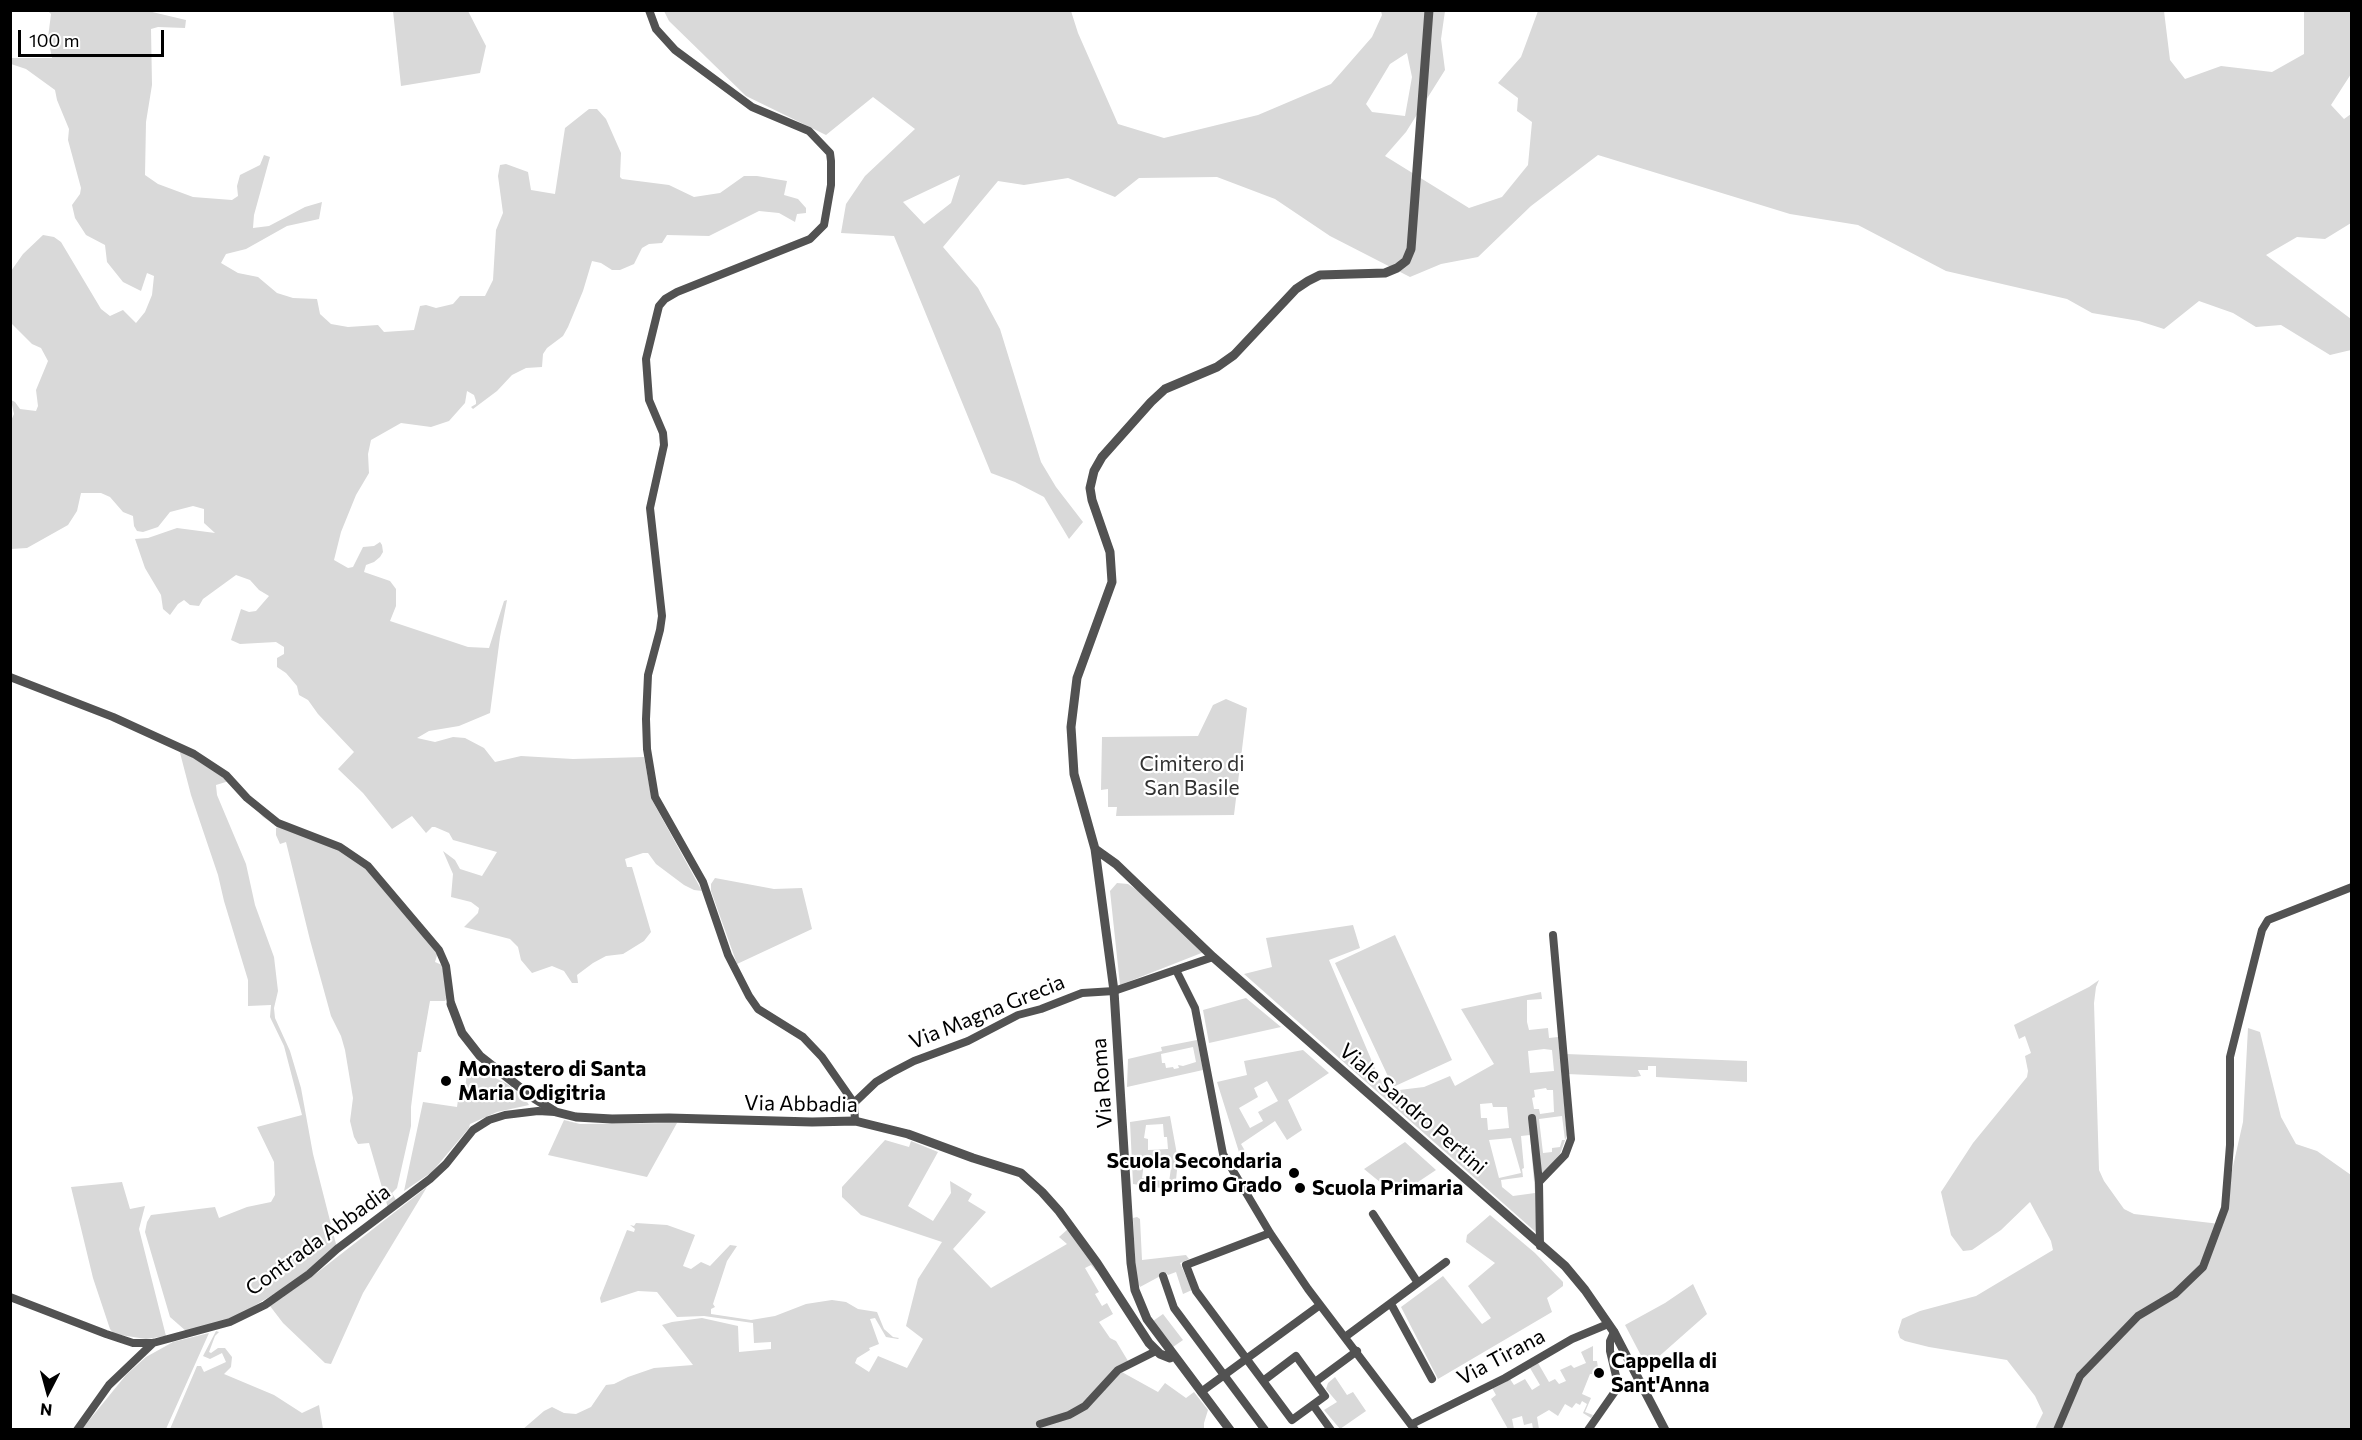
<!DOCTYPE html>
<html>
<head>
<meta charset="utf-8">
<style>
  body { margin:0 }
  #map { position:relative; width:2362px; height:1440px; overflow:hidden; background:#fff; font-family:Commissioner,sans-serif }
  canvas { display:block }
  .frame { position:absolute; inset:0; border:12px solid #000; pointer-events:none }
  .north { position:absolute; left:18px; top:1362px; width:60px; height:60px; -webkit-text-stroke:4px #fff; paint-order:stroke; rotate:186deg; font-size:16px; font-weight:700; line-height:24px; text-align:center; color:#000 }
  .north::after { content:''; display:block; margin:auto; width:21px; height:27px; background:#000; clip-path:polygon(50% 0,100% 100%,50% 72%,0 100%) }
  .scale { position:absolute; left:18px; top:30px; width:146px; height:27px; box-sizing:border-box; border:3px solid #000; border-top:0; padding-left:8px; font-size:18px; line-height:21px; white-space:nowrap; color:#000; -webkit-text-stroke:4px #fff; paint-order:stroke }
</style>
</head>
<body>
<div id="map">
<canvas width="2362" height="1440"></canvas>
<div class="frame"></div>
<div class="north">N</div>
<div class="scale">100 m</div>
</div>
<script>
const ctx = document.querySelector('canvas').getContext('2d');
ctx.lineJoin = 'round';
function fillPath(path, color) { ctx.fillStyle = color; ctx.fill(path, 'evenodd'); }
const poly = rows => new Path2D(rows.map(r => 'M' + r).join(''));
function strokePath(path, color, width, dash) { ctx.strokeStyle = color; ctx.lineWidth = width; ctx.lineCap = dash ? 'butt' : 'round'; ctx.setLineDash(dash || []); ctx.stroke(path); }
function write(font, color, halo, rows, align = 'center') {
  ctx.font = font + ' Commissioner,sans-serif'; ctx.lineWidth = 4.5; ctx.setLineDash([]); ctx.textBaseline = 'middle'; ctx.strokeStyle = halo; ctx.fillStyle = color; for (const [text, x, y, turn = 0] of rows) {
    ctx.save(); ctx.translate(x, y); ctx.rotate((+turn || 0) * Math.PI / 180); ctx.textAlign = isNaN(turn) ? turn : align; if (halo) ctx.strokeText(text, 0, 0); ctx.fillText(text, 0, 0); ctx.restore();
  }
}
fillPath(poly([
  [48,11,148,11,186,20,185,28,158,27,151,29,152,85,146,122,145,175,158,184,193,197,232,200,238,196,237,186,240,175,260,165,264,155,270,157,254,215,253,228,269,226,305,207,322,202,319,219,287,226,246,249,226,254,221,263,238,273,258,277,277,293,293,298,317,299,320,314,331,324,348,327,378,325,384,332,414,330,420,306,426,305,436,308,453,304,460,296,485,296,493,280,496,230,503,213,498,176,500,165,506,164,528,172,531,190,555,194,565,128,589,109,597,109,606,119,621,153,620,177,622,179,669,185,694,197,720,193,744,176,757,176,787,181,784,195,798,199,806,208,806,213,797,214,795,222,779,213,759,211,709,236,667,235,662,243,649,244,642,248,634,264,620,270,612,270,601,263,592,261,583,291,568,327,563,336,547,348,543,354,542,367,526,368,512,375,497,391,473,409,471,407,476,404,476,401,474,395,467,391,465,403,449,421,431,427,401,423,371,440,368,454,369,473,356,495,341,532,334,560,348,568,353,567,363,547,374,546,380,542,382,545,383,552,380,557,374,562,366,565,364,572,390,581,396,589,396,606,390,621,468,647,489,648,504,601,507,600,500,637,490,713,459,726,429,731,417,738,435,742,453,737,465,738,484,748,495,762,521,756,573,759,644,757,652,800,702,891,694,890,684,885,656,864,648,853,643,853,625,859,627,867,632,867,651,932,644,941,623,954,606,956,593,963,577,975,578,983,572,983,564,971,552,966,532,973,521,960,518,947,510,939,464,927,478,913,479,908,471,902,451,897,453,874,443,851,455,860,460,869,482,876,497,852,453,840,449,833,435,827,432,827,426,833,412,816,392,829,363,793,338,769,354,752,318,714,308,700,299,695,297,686,286,673,277,667,277,658,284,654,284,647,276,642,240,644,231,640,241,609,249,612,256,611,269,596,259,590,250,580,236,575,203,599,199,606,190,605,184,600,178,604,170,615,163,609,161,595,145,568,135,539,148,538,177,528,215,533,204,523,204,509,193,506,170,512,158,527,143,532,137,531,134,526,133,516,123,512,110,497,101,493,81,493,77,511,68,525,27,548,11,549,10,423,14,414,11,400,15,402,20,409,36,411,38,406,36,390,48,361,41,348,32,344,11,323,11,271,23,254,43,235,54,237,61,242,101,309,110,316,123,310,136,323,145,312,152,295,154,276,147,273,141,291,123,282,107,262,105,245,86,235,75,218,72,205,80,194,81,188,68,140,69,129,57,100,55,90,26,69,11,64,10,58,52,58,48,38,51,14],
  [393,11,468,11,486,46,480,73,401,86],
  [664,11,1071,11,1078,33,1118,124,1164,138,1258,115,1331,84,1372,37,1382,15,1381,11,1445,11,1441,39,1445,70,1406,132,1385,156,1469,208,1502,197,1528,165,1532,122,1517,111,1518,98,1498,83,1521,57,1538,11,2164,11,2170,60,2185,79,2221,66,2272,72,2304,54,2304,11,2351,11,2351,74,2331,105,2344,119,2351,114,2351,223,2325,239,2297,237,2266,255,2351,319,2351,350,2330,355,2281,325,2256,327,2233,313,2199,301,2164,329,2139,321,2092,313,2067,299,1946,271,1858,225,1790,214,1598,155,1531,206,1478,257,1441,264,1410,277,1330,236,1275,199,1217,177,1139,178,1115,197,1068,178,1024,185,998,181,943,247,978,288,1000,329,1041,462,1056,487,1083,522,1069,539,1044,497,1015,482,991,473,894,236,841,233,846,204,865,176,915,129,873,97,826,135,746,96,669,21],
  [1407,53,1412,77,1405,116,1372,112,1366,104,1390,64],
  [960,175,951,203,924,224,903,202],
  [1226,699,1247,708,1234,815,1116,816,1117,807,1108,807,1108,789,1101,790,1102,737,1198,736,1213,705],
  [179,749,217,769,282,828,329,845,363,863,437,947,438,952,435,962,442,965,447,998,445,1001,430,1001,421,1052,418,1052,411,1107,411,1126,397,1188,392,1193,396,1200,388,1208,369,1143,358,1144,354,1137,350,1121,353,1098,345,1050,341,1036,331,1016,310,940,286,842,280,844,276,835,276,828,278,827,263,817,234,785,229,781,216,785,217,795,246,864,255,905,274,957,278,991,274,1008,275,1018,290,1051,301,1088,313,1154,337,1248,291,1284,242,1313,212,1326,186,1331,170,1317,145,1232,147,1222,151,1215,215,1207,219,1218,247,1207,271,1202,275,1195,274,1162,257,1127,302,1115,284,1046,270,1017,271,1005,248,1006,248,980,224,901,218,875,191,795],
  [715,878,774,889,802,888,812,929,737,964,711,891,711,884],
  [1117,883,1128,884,1140,892,1204,952,1120,985,1110,891],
  [1353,925,1360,948,1329,960,1379,1078,1391,1091,1424,1087,1450,1076,1455,1086,1494,1064,1461,1009,1541,992,1542,999,1527,1000,1527,1022,1529,1030,1548,1028,1549,1038,1558,1037,1567,1135,1560,1154,1537,1181,1538,1234,1244,974,1272,967,1266,938],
  [1544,1049,1552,1050,1554,1071,1530,1073,1528,1051],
  [1546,1088,1547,1090,1553,1090,1554,1112,1540,1114,1539,1109,1534,1109,1532,1098,1535,1097,1534,1090],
  [1492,1103,1493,1107,1507,1107,1509,1128,1488,1130,1487,1118,1481,1118,1480,1104],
  [1562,1116,1565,1140,1562,1140,1560,1147,1552,1148,1552,1152,1543,1153,1539,1119],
  [1530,1135,1535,1193,1513,1196,1502,1187,1501,1180,1523,1177,1522,1169,1524,1168,1521,1136],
  [1511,1138,1521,1173,1499,1178,1489,1140],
  [1395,935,1452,1060,1393,1087,1335,963],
  [2099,980,2096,987,2094,1003,2099,1170,2104,1181,2124,1209,2134,1214,2220,1224,2243,1122,2248,1028,2260,1032,2281,1117,2296,1144,2317,1151,2351,1175,2351,1429,2035,1429,2043,1413,2035,1396,2007,1360,1929,1347,1905,1341,1900,1338,1898,1332,1902,1319,1920,1311,1976,1296,2053,1250,2051,1241,2030,1202,2001,1230,1972,1250,1963,1251,1951,1235,1941,1192,1973,1143,2027,1077,2028,1071,2025,1056,2031,1053,2025,1036,2019,1039,2014,1025,2089,987],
  [1246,998,1281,1027,1209,1043,1203,1010],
  [1197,1040,1203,1070,1127,1087,1128,1059,1162,1051,1161,1047],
  [1193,1047,1196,1062,1183,1066,1178,1065,1179,1068,1174,1069,1173,1067,1166,1068,1165,1063,1162,1063,1161,1054],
  [1303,1050,1329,1073,1288,1100,1302,1130,1287,1140,1275,1121,1241,1144,1252,1163,1244,1168,1217,1082,1247,1075,1244,1061],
  [1267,1081,1278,1101,1258,1112,1263,1121,1250,1128,1239,1108,1258,1097,1254,1088],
  [1566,1054,1747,1061,1747,1082,1656,1077,1656,1066,1648,1066,1648,1070,1638,1070,1641,1076,1635,1077,1567,1074],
  [468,1068,486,1073,507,1084,524,1097,529,1105,497,1112,470,1124,469,1128,432,1172,404,1191,423,1102,457,1107,458,1100,463,1100],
  [1170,1116,1178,1160,1175,1190,1133,1184,1130,1122],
  [1163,1124,1164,1137,1167,1137,1168,1149,1148,1150,1148,1139,1144,1138,1146,1125],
  [1144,1163,1171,1168,1169,1182,1142,1178],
  [564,1120,580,1124,677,1123,647,1177,548,1155],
  [885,1140,909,1147,911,1141,938,1152,908,1206,933,1221,951,1193,950,1181,972,1194,968,1201,986,1212,953,1249,991,1288,1067,1244,1059,1237,1068,1229,1098,1269,1096,1271,1091,1265,1085,1268,1099,1292,1095,1294,1102,1306,1107,1303,1113,1314,1099,1322,1110,1338,1116,1341,1128,1361,1120,1371,1158,1392,1165,1383,1186,1398,1194,1392,1208,1410,1204,1423,1204,1430,522,1430,544,1411,552,1407,564,1413,576,1414,591,1407,606,1385,614,1384,628,1377,654,1368,693,1365,662,1325,672,1322,702,1318,738,1326,739,1352,771,1349,771,1342,754,1343,753,1323,704,1316,677,1317,657,1292,638,1291,601,1303,600,1298,627,1230,634,1232,635,1229,630,1225,634,1226,636,1223,667,1225,695,1235,683,1266,691,1269,701,1262,710,1266,730,1245,737,1246,727,1261,713,1304,715,1307,711,1309,711,1314,751,1320,775,1316,806,1304,832,1300,846,1302,858,1309,877,1312,884,1329,893,1337,899,1338,898,1339,886,1337,875,1318,870,1319,879,1344,869,1348,870,1350,857,1358,855,1363,869,1372,878,1356,907,1368,923,1339,906,1326,918,1279,942,1242,861,1215,842,1197,842,1187],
  [1405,1142,1436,1170,1397,1196,1364,1169],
  [122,1182,130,1209,145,1206,139,1229,166,1336,146,1339,114,1334,110,1329,93,1278,71,1187],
  [427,1187,363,1293,331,1364,325,1363,283,1323,270,1306,318,1272],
  [1490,1215,1535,1253,1563,1282,1563,1286,1547,1298,1552,1312,1438,1379,1401,1307,1443,1276,1482,1324,1491,1318,1468,1286,1495,1263,1466,1242,1467,1235],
  [1137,1217,1140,1219,1142,1260,1186,1255,1189,1259,1180,1263,1192,1290,1183,1294,1176,1272,1168,1275,1166,1273,1140,1287,1136,1279,1133,1218],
  [1693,1284,1707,1314,1647,1367,1625,1325,1665,1303],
  [1163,1314,1183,1340,1173,1347,1153,1321],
  [216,1331,219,1332,215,1336,209,1352,211,1353,218,1348,225,1348,232,1357,231,1367,224,1374,274,1395,302,1413,319,1405,323,1429,170,1429,197,1366,201,1366,204,1372,226,1362,222,1353,210,1359,203,1356],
  [209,1333,166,1429,82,1429,126,1375,146,1357,173,1342],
  [1593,1346,1593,1361,1597,1361,1598,1368,1592,1374,1590,1374,1582,1394,1591,1398,1585,1412,1593,1415,1591,1418,1583,1413,1587,1404,1582,1401,1580,1405,1576,1403,1572,1408,1565,1404,1558,1416,1549,1410,1537,1417,1539,1429,1533,1429,1532,1423,1524,1425,1522,1416,1512,1419,1514,1429,1508,1429,1491,1399,1496,1395,1492,1388,1510,1379,1514,1385,1525,1379,1532,1390,1540,1385,1530,1368,1538,1363,1549,1382,1555,1379,1559,1384,1566,1381,1560,1370,1571,1365,1574,1368,1586,1363,1581,1352],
  [1335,1377,1347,1395,1353,1392,1366,1411,1340,1429,1324,1410,1337,1402,1326,1389,1328,1383]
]), '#d9d9d9');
strokePath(poly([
  [649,10,656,29,675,50,752,107,809,131,830,153,831,161,831,185,824,225,810,239,677,292,665,299,659,306,646,359,649,400,663,433,664,445,650,508,662,616,660,630,648,675,646,719,647,749,655,797,703,882,728,955,749,996,758,1009,803,1037,822,1057,854,1103,855,1121],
  [10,677,113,717,194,754,226,775,247,798,278,823,340,847,368,866,439,950,446,966,451,1004],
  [1176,970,1195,1008,1223,1154,1270,1233,1308,1289,1415,1430],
  [854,1103,876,1082,891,1073,914,1061,968,1041,1018,1015,1041,1009,1082,993,1114,991,1213,957],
  [1532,1118,1539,1182],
  [1373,1214,1418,1283],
  [1540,1246,1539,1182,1565,1155,1571,1139,1553,935],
  [1163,1276,1174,1308,1265,1430],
  [10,1297,106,1334,133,1343,153,1343,230,1322,265,1305,309,1274,337,1249,430,1179,446,1164,473,1130,489,1120,505,1115,538,1111,555,1112],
  [1391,1304,1432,1379],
  [1345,1337,1446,1262],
  [1263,1381,1296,1356,1325,1396,1292,1420,1196,1291,1186,1265,1270,1233],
  [1315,1382,1357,1351],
  [1201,1392,1320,1305],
  [1313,1405,1331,1430],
  [1040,1424,1069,1415,1085,1406,1118,1370,1156,1351],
  [1412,1424,1505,1378,1572,1339,1608,1324],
  [77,1430,109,1385,153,1343],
  [1588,1430,1616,1390,1616,1376,1610,1351,1610,1341,1614,1332],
  [2057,1430,2080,1376,2138,1316,2175,1294,2203,1267,2225,1208,2230,1145,2230,1057,2262,930,2268,920,2352,887]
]), '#525252', 8);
strokePath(poly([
  [1095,849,1116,864,1213,957,1565,1266,1585,1290,1614,1332,1665,1430],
  [451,1004,462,1033,480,1056,532,1097,556,1112,576,1117,612,1119,669,1118,812,1122,855,1121,908,1134,973,1158,1021,1173,1042,1192,1059,1211,1097,1263,1149,1343,1160,1354,1170,1358,1174,1356],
  [1230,1430,1147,1319,1135,1290,1131,1263,1114,991,1095,849,1074,774,1071,727,1077,678,1112,582,1110,552,1092,500,1090,488,1094,471,1102,457,1151,402,1165,389,1217,367,1234,355,1296,289,1308,281,1320,275,1385,273,1397,268,1406,261,1411,249,1429,10]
]), '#525252', 9);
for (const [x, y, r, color] of [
  [446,1081,6,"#000"],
  [1294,1173,6,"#000"],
  [1300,1188,6,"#000"],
  [1599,1373,6,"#000"]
]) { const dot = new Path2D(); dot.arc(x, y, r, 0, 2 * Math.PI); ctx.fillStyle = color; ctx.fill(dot); strokePath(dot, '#fff', 2); }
write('21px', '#303030', '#fff', [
  ["Cimitero di",1192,764],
  ["San Basile",1192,788]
]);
write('21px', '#000', '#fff', [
  ["Via Magna Grecia",987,1012,-22],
  ["Via Roma",1102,1083,-94],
  ["Via Abbadia",801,1104,1],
  ["Viale Sandro Pertini",1413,1109,41],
  ["Contrada Abbadia",318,1240,-36],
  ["Via Tirana",1501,1357,-28]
]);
write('bold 21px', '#000', '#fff', [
  ["Monastero di Santa",458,1069],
  ["Maria Odigitria",458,1093],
  ["Scuola Secondaria",1282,1161,"right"],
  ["di primo Grado",1282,1185,"right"],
  ["Scuola Primaria",1312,1188],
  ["Cappella di",1611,1361],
  ["Sant'Anna",1611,1385]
], 'left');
</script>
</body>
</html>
